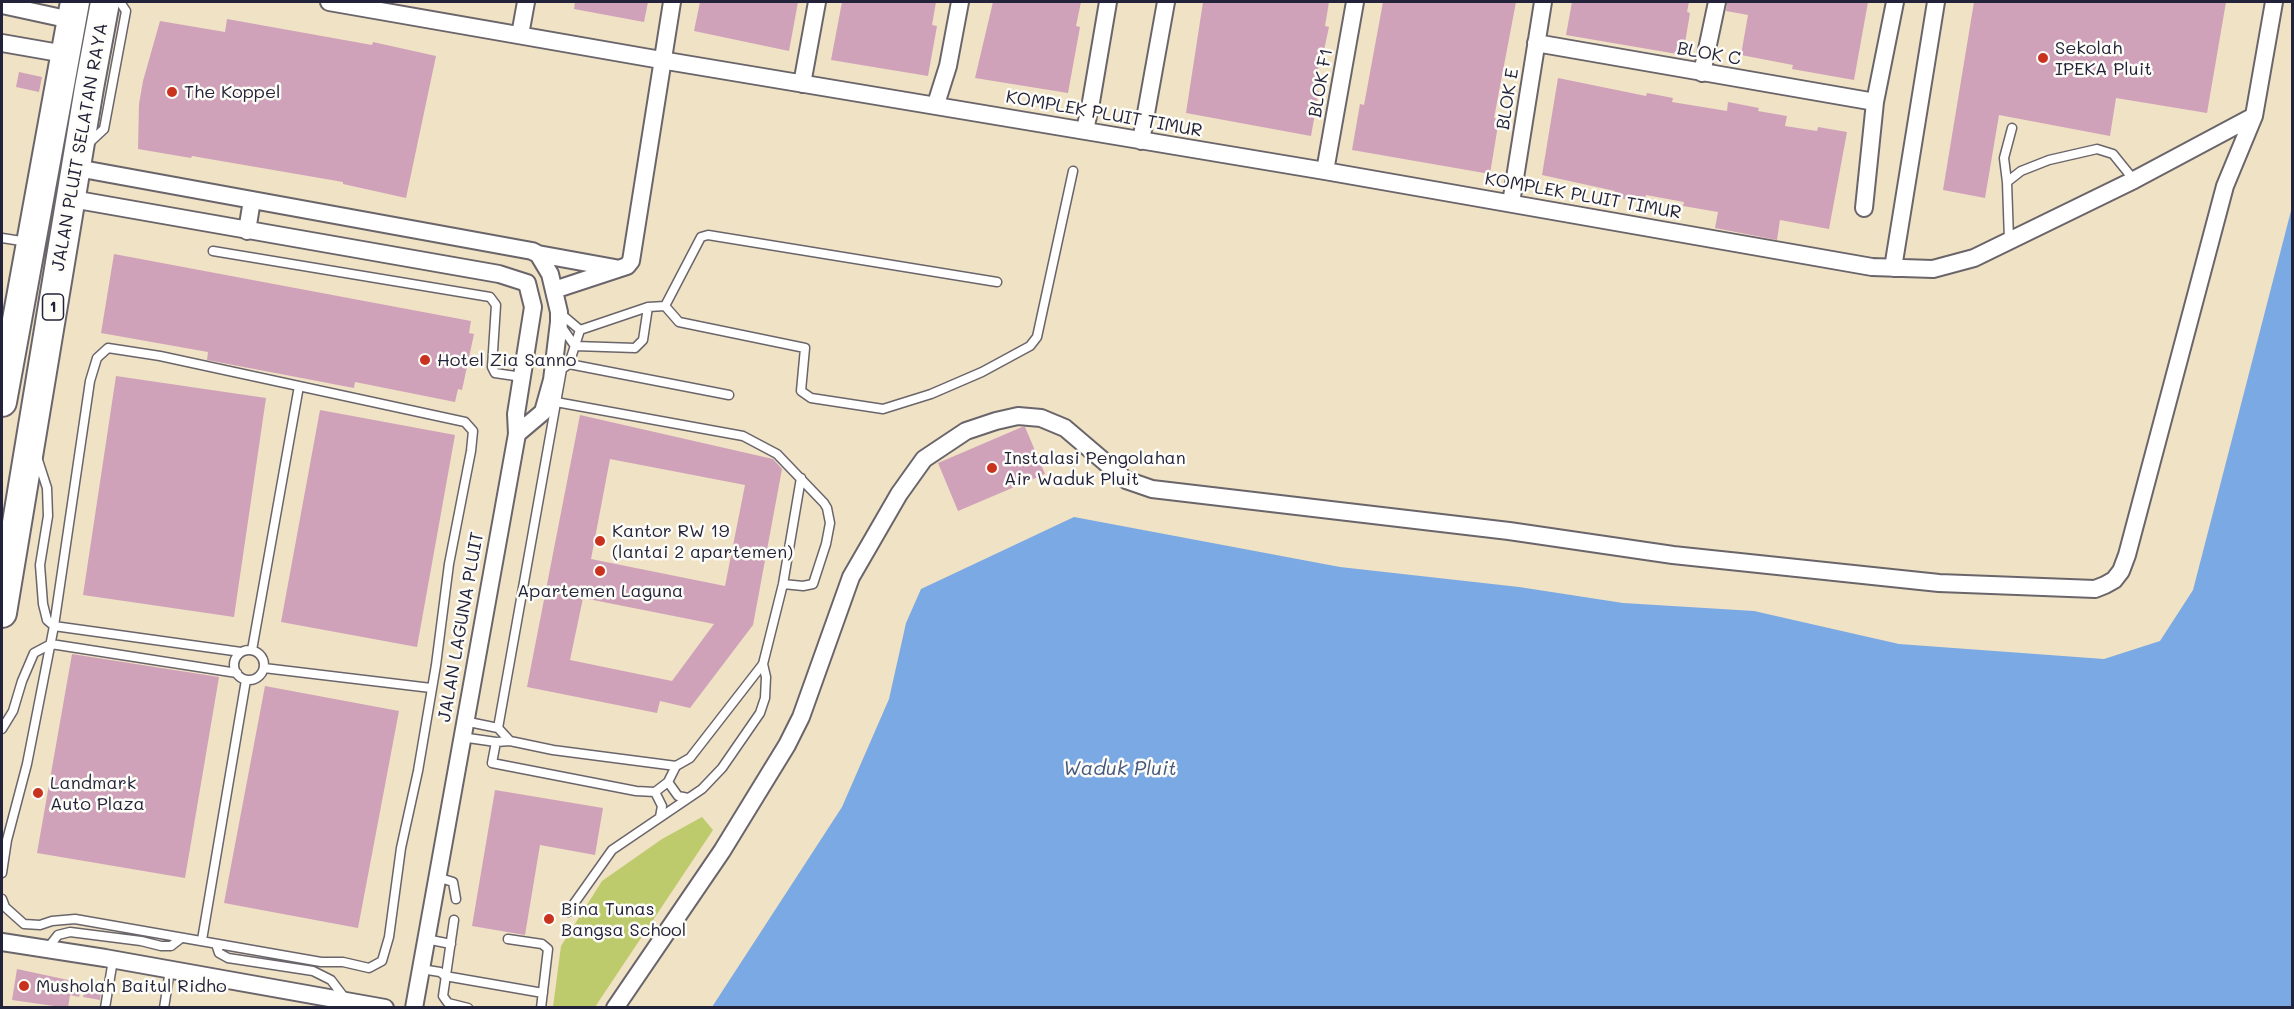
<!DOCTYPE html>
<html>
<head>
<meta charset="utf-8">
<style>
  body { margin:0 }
  #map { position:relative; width:2294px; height:1009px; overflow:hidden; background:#f0e2c4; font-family:Mali,sans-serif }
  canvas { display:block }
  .frame { position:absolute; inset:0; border:3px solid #22223b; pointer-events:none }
</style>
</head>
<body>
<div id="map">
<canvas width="2294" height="1009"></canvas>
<div class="frame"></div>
</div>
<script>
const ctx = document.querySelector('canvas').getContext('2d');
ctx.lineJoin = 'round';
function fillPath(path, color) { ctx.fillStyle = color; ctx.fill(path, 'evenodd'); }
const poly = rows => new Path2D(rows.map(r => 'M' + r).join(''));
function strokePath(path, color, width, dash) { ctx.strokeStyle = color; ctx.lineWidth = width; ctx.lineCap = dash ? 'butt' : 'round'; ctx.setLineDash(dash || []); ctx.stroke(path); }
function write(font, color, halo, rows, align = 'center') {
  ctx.font = font + ' Mali,sans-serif'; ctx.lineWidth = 5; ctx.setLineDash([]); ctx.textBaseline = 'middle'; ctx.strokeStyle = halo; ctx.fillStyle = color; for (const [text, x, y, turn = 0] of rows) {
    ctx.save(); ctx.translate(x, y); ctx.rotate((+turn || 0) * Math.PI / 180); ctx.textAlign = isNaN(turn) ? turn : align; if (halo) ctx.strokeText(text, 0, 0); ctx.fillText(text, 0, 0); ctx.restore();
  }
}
fillPath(poly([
  [702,817,713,830,595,1007,553,1007,561,946,602,881,662,839]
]), '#becb6c');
fillPath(poly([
  [2292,207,2292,1007,712,1007,842,807,889,699,906,623,921,589,1074,517,1340,567,1519,587,1623,603,1754,611,1899,644,2104,659,2160,641,2193,590]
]), '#7aa9e4');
fillPath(poly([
  [575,2,648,2,644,22,574,9],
  [700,2,798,2,789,51,694,31],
  [842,2,936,2,932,25,937,26,928,76,831,60],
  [993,2,1081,2,1076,26,1080,27,1068,93,975,78],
  [1203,2,1329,2,1325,26,1329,27,1324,50,1322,49,1314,90,1319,91,1311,136,1186,113],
  [1383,2,1516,2,1494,118,1499,119,1490,174,1352,150,1360,104,1364,105],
  [1572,2,1689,2,1687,12,1690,13,1683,55,1566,35],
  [1727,2,1868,2,1854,80,1792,69,1793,65,1741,55,1748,15,1726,11],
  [1974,2,2226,2,2207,113,2116,98,2110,136,1999,115,1985,198,1943,190],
  [227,19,372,45,373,42,436,56,406,198,343,184,343,182,192,156,191,158,138,149,139,104,143,81,160,21,225,32],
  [19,72,42,77,39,92,16,87],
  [1558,78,1646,96,1647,93,1673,98,1672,102,1727,111,1728,102,1759,108,1758,111,1787,116,1785,126,1817,131,1818,127,1847,132,1829,229,1780,220,1777,240,1715,228,1718,212,1683,206,1684,202,1646,195,1644,203,1614,197,1615,191,1542,175],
  [114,254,471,321,469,333,474,334,462,390,458,389,455,402,355,382,354,388,207,360,208,352,101,333],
  [116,376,266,398,234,617,83,595],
  [320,410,455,435,417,647,281,622],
  [580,415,773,459,782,469,753,625,690,708,660,701,657,713,527,687],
  [610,459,745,485,725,586,591,559],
  [583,598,714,624,672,681,570,660],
  [1022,427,1025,427,1045,474,958,511,938,463],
  [72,654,219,677,185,878,37,853],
  [265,686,399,711,358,928,224,903],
  [495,790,603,808,595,855,540,845,525,935,472,926],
  [17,969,82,983,79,997,70,995,68,1008,12,1000],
  [86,981,102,984,100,1000,83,997]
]), '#cfa2ba');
const service = poly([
  [89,143,104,129,126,11,120,2],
  [2007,182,2021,171,2049,160,2097,149,2113,154,2134,180],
  [2,238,28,242],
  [2009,240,2007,182,2004,158,2012,128],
  [213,251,490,297,496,305,492,367,495,373,522,377],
  [665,306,679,322,805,348,801,391,811,398,883,409,931,394,982,372,1030,346,1037,337,1073,171],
  [665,306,701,237,708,235,997,282],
  [560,313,580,330],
  [561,326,575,346,635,348,643,340,648,307],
  [580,330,648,307,665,306],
  [569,364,729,395],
  [556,402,743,436,777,454,824,503,827,508,830,523,826,544,813,584,803,586,783,584],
  [37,457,47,488,48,516,40,565,43,604,47,620,54,626,241,652],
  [252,650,299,386],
  '234 665a15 15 0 1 1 30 0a15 15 0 1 1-30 0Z',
  [264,668,431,688],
  [464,721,498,728,510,741],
  [498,728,562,369,569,364,580,330],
  [2,729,13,711,22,681,34,653,51,644,237,673],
  [461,737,496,742,510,741,553,750,676,766,690,758,763,664,783,584,801,478],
  [496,742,492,763,636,791,655,792,668,782,676,766],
  [668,782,678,796,688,798],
  [655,792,662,806,660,817],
  [2,873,7,840,27,764,54,626,90,381,97,358,108,348,160,356,465,422,473,431,471,451,449,564,436,665,418,771,401,848,389,937,382,961,369,968,343,962,321,962,75,919,52,921,40,925,24,924,5,907,2,899],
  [437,877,453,882,456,899],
  [568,912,612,850,702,789,722,768,760,713,765,698,766,677,763,664],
  [454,920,443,996,448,1003,468,1008],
  [426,939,451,944],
  [508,939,542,944,548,949,541,1008],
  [202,940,246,680],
  [216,944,219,953,228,958,313,971,331,980,347,1001],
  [47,949,58,935,70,932,141,941,161,946,171,946,180,939],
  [421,969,440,972,445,976,543,993],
  [105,1008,113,960],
  [164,1008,170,970]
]);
const minor = poly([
  [329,2,661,60,1325,171,1872,267,1933,269,1974,258,2134,180,2254,116],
  [2,5,71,20],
  [520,35,526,2],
  [2,43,65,54],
  [1536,43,1875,102],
  [1702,73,1717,2],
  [802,84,817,2],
  [936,104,948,66,960,2],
  [1085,130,1091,102,1108,2],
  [1141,141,1166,2],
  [77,168,532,251,538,254,550,274,559,312,559,322,552,380,543,412,517,434],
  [1325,171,1355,2],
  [72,199,499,274,527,283,533,307,516,414,517,434,414,1008],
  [1511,203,1543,2],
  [1864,208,1875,102,1895,2],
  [247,231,252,200],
  [538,254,615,268],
  [1893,268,1936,2],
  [554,290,627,266,631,261,672,2],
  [2,942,105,958,385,1008],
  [615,1008,722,851,787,745,801,717,851,577,899,494,924,459,966,431,996,421,1018,416,1041,418,1065,428,1126,480,1152,489,1509,531,1673,555,1939,583,2095,589,2105,585,2114,580,2121,571,2127,555,2225,186,2254,116,2274,2]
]);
const trunk = poly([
  [2,402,75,2],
  [2,613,89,88,105,2]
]);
strokePath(service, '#6a656b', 11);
strokePath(minor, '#6a656b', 20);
strokePath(trunk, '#6a656b', 32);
strokePath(service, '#fff', 8);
strokePath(minor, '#fff', 16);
strokePath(trunk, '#fff', 28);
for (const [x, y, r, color] of [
  [2043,58,6,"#c8321e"],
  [172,92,6,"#c8321e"],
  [425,360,6,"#c8321e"],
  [992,468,6,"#c8321e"],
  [600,541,6,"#c8321e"],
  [600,571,6,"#c8321e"],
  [38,793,6,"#c8321e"],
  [549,919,6,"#c8321e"],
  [24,986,6,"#c8321e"]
]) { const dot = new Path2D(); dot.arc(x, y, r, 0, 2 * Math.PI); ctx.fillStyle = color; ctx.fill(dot); strokePath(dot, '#fdfcf7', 2); }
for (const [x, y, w] of [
  [53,307,21]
]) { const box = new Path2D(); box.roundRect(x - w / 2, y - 13, w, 26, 4.5); ctx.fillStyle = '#fdfcf7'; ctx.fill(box); strokePath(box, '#22223b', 1.5); }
write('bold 16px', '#22223b', null, [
  ["1",53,307]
]);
write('18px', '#22223b', '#fdfcf7', [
  ["Sekolah",2055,48],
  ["IPEKA Pluit",2055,69],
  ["The Koppel",184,92],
  ["Hotel Zia Sanno",437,360],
  ["Instalasi Pengolahan",1004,458],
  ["Air Waduk Pluit",1004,479],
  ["Kantor RW 19",612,531],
  ["(lantai 2 apartemen)",612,552],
  ["Apartemen Laguna",600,591,"center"],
  ["Landmark",50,783],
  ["Auto Plaza",50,804],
  ["Bina Tunas",561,909],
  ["Bangsa School",561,930],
  ["Musholah Baitul Ridho",36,986]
], 'left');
write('18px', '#22223b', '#fdfcf7', [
  ["BLOK C",1709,54,10],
  ["BLOK F1",1321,83,-80],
  ["BLOK E",1508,99,-81],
  ["KOMPLEK PLUIT TIMUR",1104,114,10],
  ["JALAN PLUIT SELATAN RAYA",80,147,-80],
  ["KOMPLEK PLUIT TIMUR",1583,196,10],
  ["JALAN LAGUNA PLUIT",461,627,-80]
]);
write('italic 20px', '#45587f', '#fdfcf7', [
  ["Waduk Pluit",1120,769]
]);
</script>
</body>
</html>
